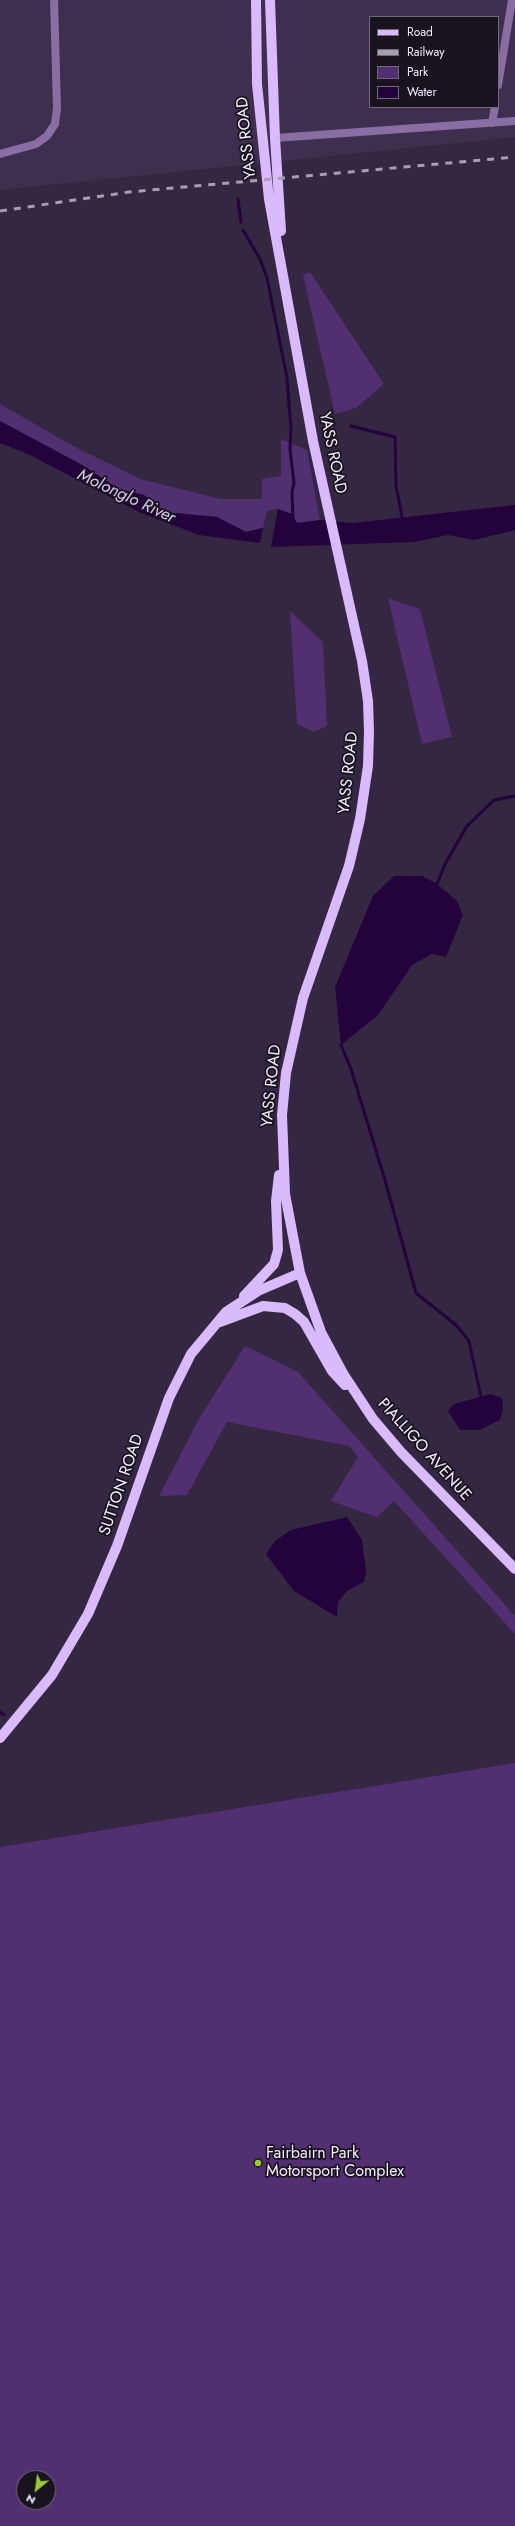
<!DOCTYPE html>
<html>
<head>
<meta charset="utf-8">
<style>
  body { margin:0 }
  #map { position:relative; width:515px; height:2526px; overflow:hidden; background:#332741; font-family:Jost,sans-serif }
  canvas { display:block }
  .legend { position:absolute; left:369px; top:16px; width:130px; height:92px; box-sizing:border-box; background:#18131e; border:1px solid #706a78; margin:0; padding:5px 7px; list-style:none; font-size:12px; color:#f5edfe }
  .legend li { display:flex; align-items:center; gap:8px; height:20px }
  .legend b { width:20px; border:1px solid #706a78 }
  .north { position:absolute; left:16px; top:2470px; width:40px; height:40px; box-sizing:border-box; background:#18131e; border:1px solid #706a78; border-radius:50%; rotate:209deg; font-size:11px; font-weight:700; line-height:16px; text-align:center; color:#f5edfe }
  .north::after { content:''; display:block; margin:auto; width:14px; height:18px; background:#9bcb33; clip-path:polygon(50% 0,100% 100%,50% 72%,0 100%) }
</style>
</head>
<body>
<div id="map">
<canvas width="515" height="2526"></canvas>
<ul class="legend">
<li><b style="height:5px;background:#d9bafc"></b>Road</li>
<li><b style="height:5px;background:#a79eb2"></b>Railway</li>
<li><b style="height:11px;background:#512f71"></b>Park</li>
<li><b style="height:11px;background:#24033c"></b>Water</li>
</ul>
<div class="north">N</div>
</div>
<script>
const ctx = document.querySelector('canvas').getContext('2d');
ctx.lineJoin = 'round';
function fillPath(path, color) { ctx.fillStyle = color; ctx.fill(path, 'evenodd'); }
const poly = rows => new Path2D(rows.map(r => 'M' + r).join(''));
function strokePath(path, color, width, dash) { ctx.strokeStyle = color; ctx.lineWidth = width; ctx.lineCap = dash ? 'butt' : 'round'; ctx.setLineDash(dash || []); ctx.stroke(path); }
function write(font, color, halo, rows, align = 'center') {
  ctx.font = font + ' Jost,sans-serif'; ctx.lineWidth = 3.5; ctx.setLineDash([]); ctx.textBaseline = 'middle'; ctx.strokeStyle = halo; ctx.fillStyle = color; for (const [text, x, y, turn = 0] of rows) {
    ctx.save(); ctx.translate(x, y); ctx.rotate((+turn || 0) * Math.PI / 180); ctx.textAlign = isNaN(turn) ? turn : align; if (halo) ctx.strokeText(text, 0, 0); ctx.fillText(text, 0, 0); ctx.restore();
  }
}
fillPath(poly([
  [0,0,515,0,515,137,0,190],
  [370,17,498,17,498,107,370,107]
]), '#3f2f4f');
fillPath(poly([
  [310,272,384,384,356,408,335,414,303,275],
  [0,404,73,446,140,479,221,499,262,499,262,479,281,476,281,439,307,450,320,520,297,523,292,514,278,509,267,511,263,528,246,532,217,517,165,512,144,495,119,490,84,466,0,421],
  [388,598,420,609,452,737,422,744],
  [290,611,323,642,327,726,314,732,297,724],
  [245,1346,298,1372,515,1616,515,1634,394,1501,377,1517,331,1501,358,1457,349,1446,227,1422,187,1495,159,1496,200,1417],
  [515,1763,515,2526,0,2526,0,1847],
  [24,2478,48,2478,48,2502,24,2502]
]), '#512f71');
fillPath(poly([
  [0,421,84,466,119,489,144,495,165,512,217,517,246,532,263,528,260,543,199,535,141,513,30,455,0,443],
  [515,505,515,530,474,540,448,535,414,542,271,547,278,509,292,514,297,523,320,520,352,523],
  [394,876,422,876,437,884,457,901,463,915,446,957,432,954,412,965,378,1015,341,1045,335,987,373,896],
  [491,1394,502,1398,503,1409,500,1420,479,1430,460,1430,448,1411,454,1404],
  [347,1517,362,1540,366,1571,364,1582,347,1591,338,1602,337,1617,294,1591,266,1554,275,1541,291,1530]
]), '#24033c');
strokePath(poly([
  [238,199,241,222],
  [243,230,260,259,267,278,287,378,291,429,290,449,294,483,292,492,293,518],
  [351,426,395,437,396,486,403,521],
  [437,884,445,864,467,826,494,800,515,796],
  [341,1045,351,1069,385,1180,416,1293,456,1325,469,1341,481,1397],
  [0,1712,4,1715]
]), '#24033c', 3);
strokePath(poly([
  [498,85,512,0],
  [492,123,495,107],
  [275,138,515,121],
  [0,154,36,144,47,136,55,124,57,108,54,0]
]), '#886ea3', 8);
strokePath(poly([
  [256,0,257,84,269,199,313,441,362,661,368,701,369,731,368,766,360,819,349,866,303,998,286,1073,282,1115,285,1194,300,1273,321,1332,344,1375,373,1419,401,1452,515,1569],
  [270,0,275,138,281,231],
  [244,1296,274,1264,278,1250,276,1201,279,1175],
  [220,1322,263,1306,285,1308,295,1314,304,1322,332,1371,345,1385],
  [0,1738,52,1675,88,1614,117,1546,169,1398,191,1354,226,1312,258,1291,300,1273]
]), '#d9bafc', 10);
strokePath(poly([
  [0,211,129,192,515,157]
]), '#a79eb2', 3, [7, 7]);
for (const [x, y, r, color] of [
  [258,2163,4,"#9bcb33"]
]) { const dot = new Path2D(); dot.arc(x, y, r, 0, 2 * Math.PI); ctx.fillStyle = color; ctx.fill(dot); strokePath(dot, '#18131e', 1.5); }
write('16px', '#f5edfe', '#18131e', [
  ["YASS ROAD",247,138,-96],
  ["YASS ROAD",332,453,78],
  ["YASS ROAD",349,773,-84],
  ["YASS ROAD",272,1086,-84],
  ["PIALLIGO AVENUE",424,1450,48],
  ["SUTTON ROAD",122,1485,-71]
]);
write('16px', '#f5edfe', '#18131e', [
  ["Fairbairn Park",266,2154],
  ["Motorsport Complex",266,2172]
], 'left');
write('italic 17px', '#dac6f2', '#18131e', [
  ["Molonglo River",126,497,25]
]);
</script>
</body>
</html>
